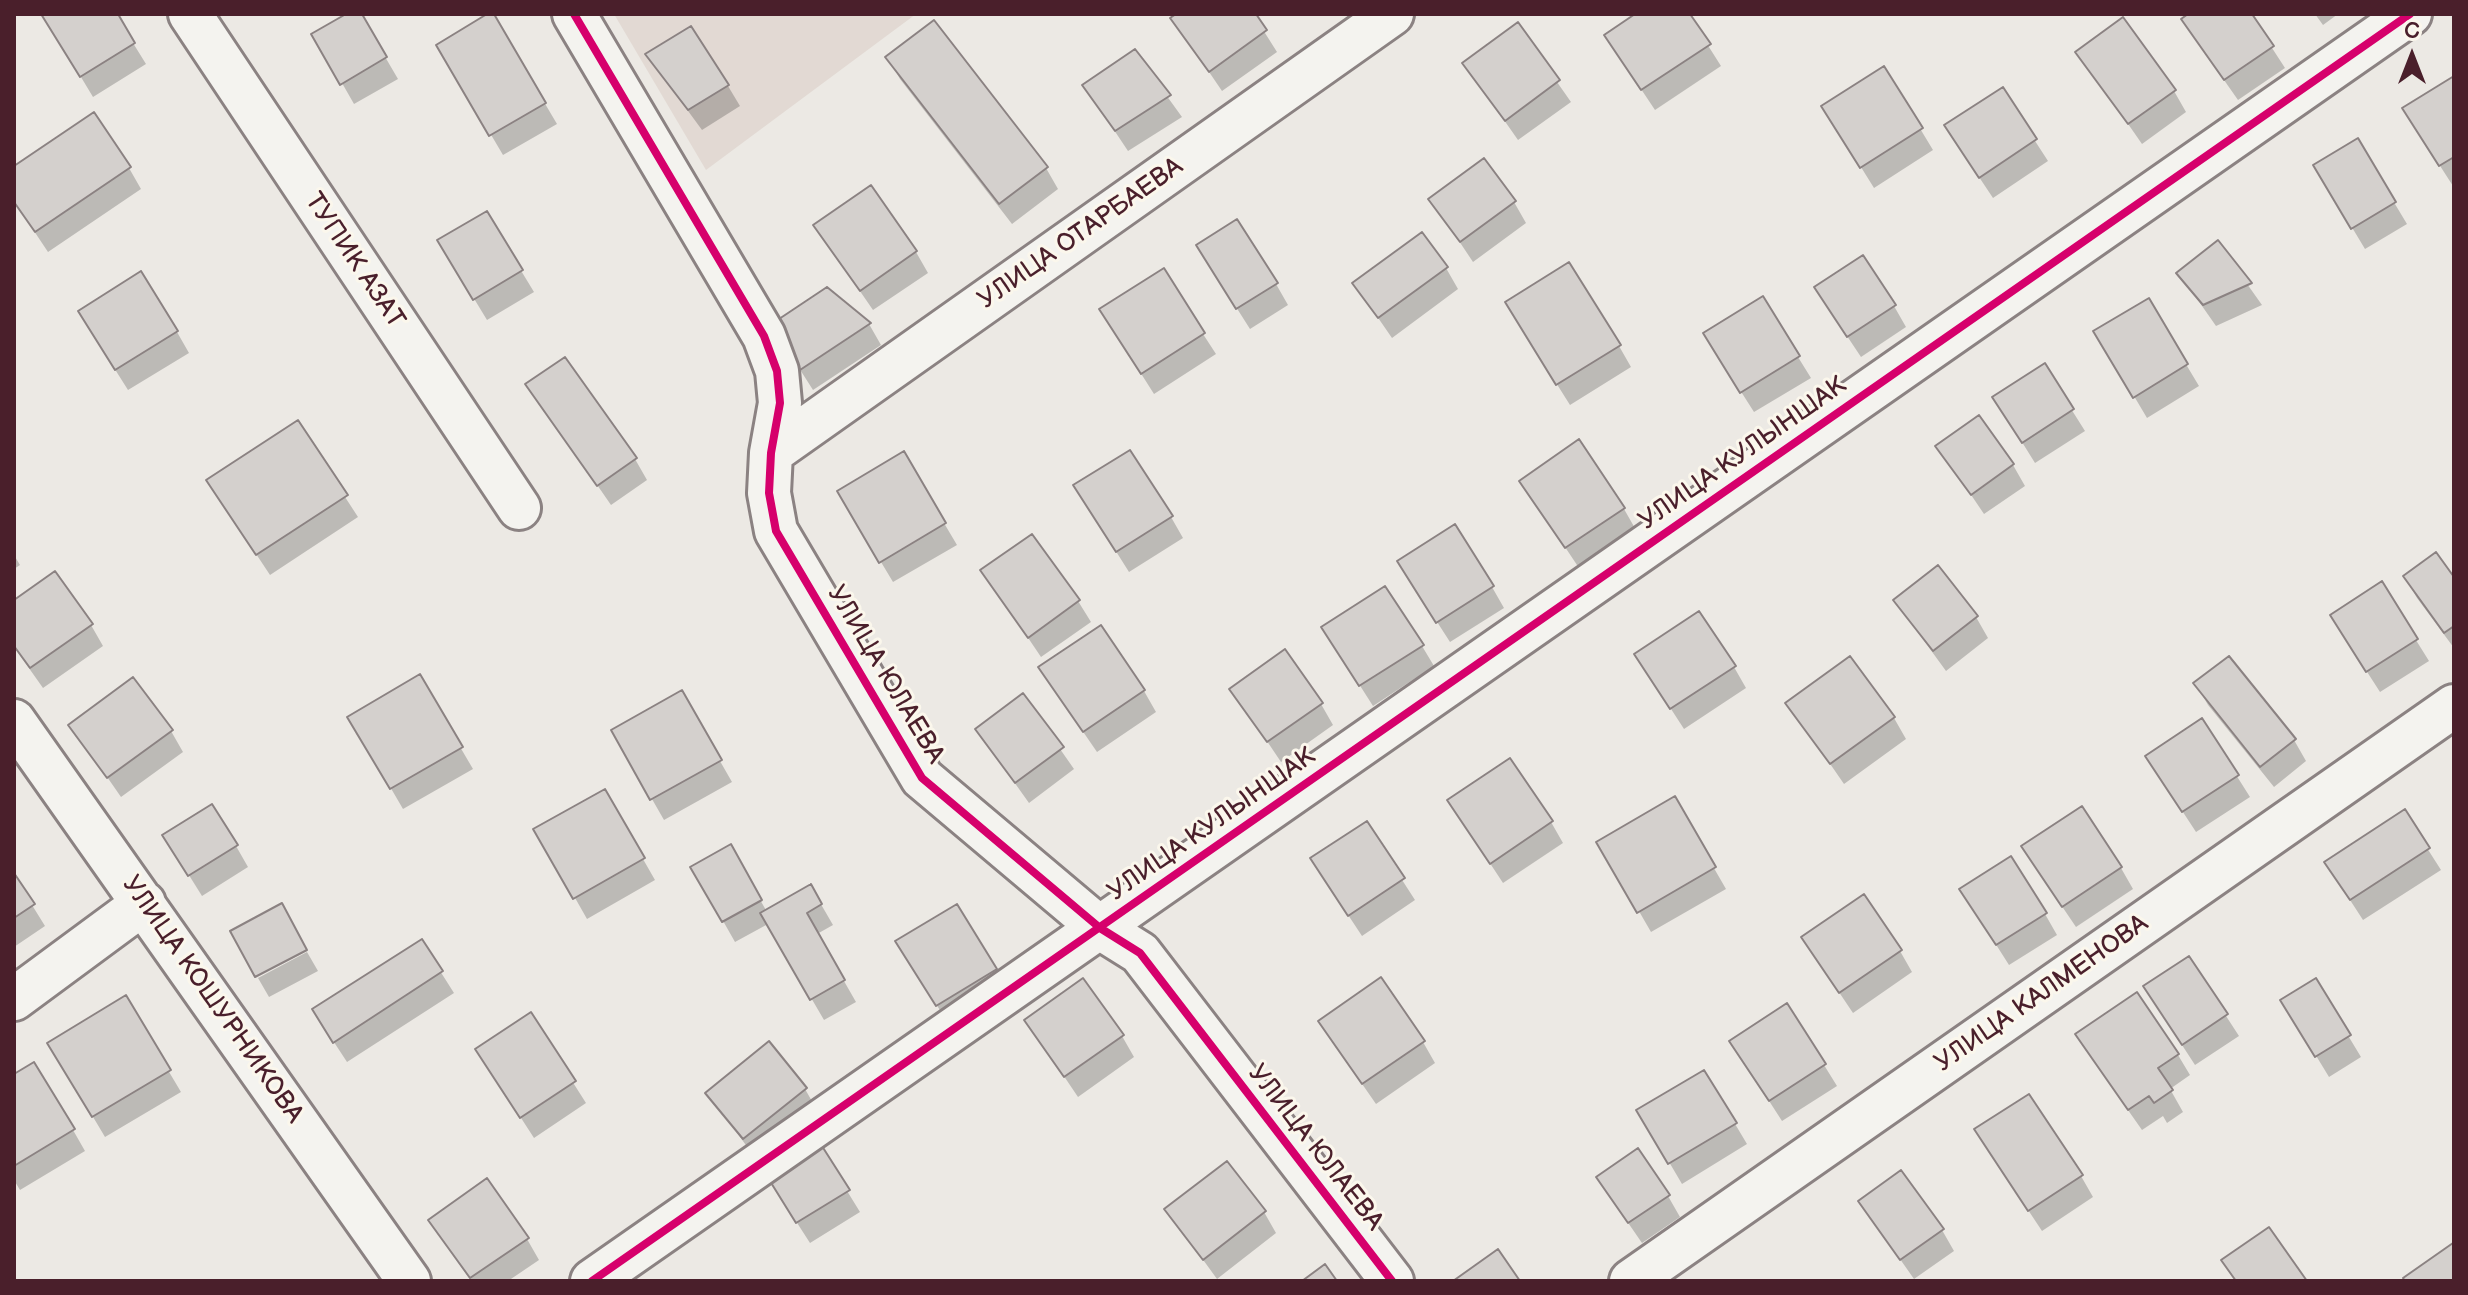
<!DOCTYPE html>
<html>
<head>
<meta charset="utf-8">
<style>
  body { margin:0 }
  #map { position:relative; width:2468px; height:1295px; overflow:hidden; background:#ece9e4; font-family:"Balsamiq Sans",sans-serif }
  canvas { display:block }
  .frame { position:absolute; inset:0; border:16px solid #4a1f2b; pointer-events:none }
  .north { position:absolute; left:2372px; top:16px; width:80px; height:80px; -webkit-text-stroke:6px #fbf7ec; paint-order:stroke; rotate:0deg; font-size:22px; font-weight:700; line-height:32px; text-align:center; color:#4a1f2b }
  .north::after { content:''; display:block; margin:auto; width:28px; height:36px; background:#4a1f2b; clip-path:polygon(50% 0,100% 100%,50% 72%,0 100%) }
</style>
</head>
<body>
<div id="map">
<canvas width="2468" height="1295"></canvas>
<div class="frame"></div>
<div class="north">С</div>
</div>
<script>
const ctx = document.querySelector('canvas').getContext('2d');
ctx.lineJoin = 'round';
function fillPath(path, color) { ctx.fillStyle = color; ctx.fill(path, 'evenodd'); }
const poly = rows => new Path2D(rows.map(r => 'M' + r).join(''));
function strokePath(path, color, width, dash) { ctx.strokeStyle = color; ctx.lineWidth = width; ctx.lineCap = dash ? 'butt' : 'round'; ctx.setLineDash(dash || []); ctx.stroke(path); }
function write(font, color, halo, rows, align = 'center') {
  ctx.font = font + ' "Balsamiq Sans",sans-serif'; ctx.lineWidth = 6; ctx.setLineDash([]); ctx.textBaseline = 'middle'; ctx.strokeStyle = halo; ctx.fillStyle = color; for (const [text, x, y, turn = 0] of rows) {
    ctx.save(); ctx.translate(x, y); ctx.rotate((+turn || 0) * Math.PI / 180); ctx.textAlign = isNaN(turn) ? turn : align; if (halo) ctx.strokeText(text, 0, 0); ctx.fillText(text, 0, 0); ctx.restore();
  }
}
fillPath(poly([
  [614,14,916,14,706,170]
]), '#e2d9d3');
fillPath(poly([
  [43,14,115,14,146,64,93,97],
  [350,14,360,14,398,79,354,104,314,34],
  [492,14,557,124,503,155,438,45],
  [1179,14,1253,14,1277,52,1222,91,1173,19],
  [1638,14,1688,14,1721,66,1655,110,1619,56],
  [2191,14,2250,14,2285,68,2238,100,2196,40],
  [2315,14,2338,14,2323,25],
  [1517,25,1571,102,1518,140,1464,63],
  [1135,52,1182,117,1128,151,1084,85],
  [2078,52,2174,91,2186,112,2142,144],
  [647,55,728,86,740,106,702,130],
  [888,58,1046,168,1058,189,1012,224,900,79],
  [1884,69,1933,150,1874,188,1836,127],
  [2454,79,2454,185,2453,186,2417,130],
  [2002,90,2048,161,1993,198,1959,147],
  [2357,141,2407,224,2365,249,2315,166],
  [14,168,129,168,141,189,48,252,14,201],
  [1431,199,1514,202,1526,223,1473,262],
  [486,213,534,292,487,320,439,241],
  [815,226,916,252,928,273,873,310],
  [2218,243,2262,305,2216,326,2179,273],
  [1210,266,1276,284,1288,305,1250,329],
  [1446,268,1458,289,1392,338,1354,283],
  [827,289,869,324,881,345,813,390,785,346],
  [1762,299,1811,378,1754,412,1717,354],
  [2148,301,2199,386,2147,418,2096,332],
  [1894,306,1906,327,1861,357,1829,309],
  [1519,324,1619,346,1631,367,1570,405],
  [1114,331,1203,334,1216,354,1154,394],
  [177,332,189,353,128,390,92,333],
  [2044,366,2085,431,2035,463,2007,418],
  [528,385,635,459,647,480,611,505],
  [297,423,358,517,270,575,221,501],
  [1938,446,2013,465,2025,486,1984,514],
  [903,454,957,545,893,582,839,492],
  [1521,481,1624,509,1636,530,1579,568],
  [1088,507,1171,517,1183,538,1129,572],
  [14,555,20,565,14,569],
  [983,571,1078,601,1091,622,1041,657],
  [2405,577,2454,580,2454,648,2417,598],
  [1412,583,1492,587,1504,608,1450,642],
  [2381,584,2429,661,2380,692,2344,636],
  [1895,601,1976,617,1988,638,1946,671],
  [14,602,91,625,103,646,43,688,14,647],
  [1422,646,1434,666,1373,706,1336,648],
  [1734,667,1746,688,1684,729,1649,675],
  [419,677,473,769,403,809,350,718],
  [2196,684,2294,740,2306,761,2274,787,2208,705],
  [1053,688,1144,691,1156,712,1097,752],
  [1232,689,1321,704,1333,725,1281,762],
  [681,693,732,782,664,820,613,731],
  [1023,696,1074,769,1029,803,977,730],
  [1788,703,1894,718,1906,739,1844,784],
  [2202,721,2250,797,2196,832,2160,777],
  [71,725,171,731,183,752,121,797],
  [604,791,655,880,587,919,536,829],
  [1674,799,1726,889,1651,932,1599,842],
  [1449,801,1551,822,1563,843,1503,883],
  [2404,812,2441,870,2363,920,2339,883],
  [1366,824,1415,900,1362,936,1325,880],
  [236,846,248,867,202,896,177,856],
  [730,847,767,912,811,887,833,925,817,934,856,1002,824,1020,768,924,735,942,693,868],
  [2036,868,2121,868,2133,889,2076,927],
  [14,876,45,926,14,947],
  [956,906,1008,991,950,1026,910,963],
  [1974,910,2045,914,2057,935,2009,965],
  [421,941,454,993,347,1062,326,1030],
  [1900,951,1912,972,1853,1013,1816,958],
  [307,952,318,971,269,997,258,978],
  [2189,959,2239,1036,2195,1065,2158,1008],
  [2315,981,2361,1057,2329,1077,2295,1021],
  [125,998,181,1092,105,1137,49,1043],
  [530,1015,586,1103,534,1138,490,1070],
  [1026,1020,1122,1036,1134,1057,1078,1097],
  [1333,1042,1423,1042,1435,1063,1376,1104],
  [2178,1055,2190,1075,2170,1089,2183,1112,2167,1123,2163,1116,2142,1130,2090,1056],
  [1744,1062,1824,1065,1837,1086,1782,1121],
  [1704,1072,1747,1144,1682,1184,1639,1111],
  [14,1076,73,1130,85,1151,20,1190,14,1180],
  [805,1089,817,1110,756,1159,708,1093],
  [812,1134,860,1212,810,1243,774,1187],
  [1989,1151,2081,1176,2093,1197,2042,1231],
  [1668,1196,1680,1217,1642,1243,1611,1198],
  [1860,1202,1942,1230,1954,1251,1914,1279],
  [1167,1210,1264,1212,1276,1233,1217,1279],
  [527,1239,539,1260,508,1281,471,1281,443,1241]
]), '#0003');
const building = poly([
  [41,14,118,14,135,43,80,77,41,14],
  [346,14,362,14,387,57,340,85,311,34,346,14],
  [487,14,494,14,546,103,489,136,436,45,487,14],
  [1176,14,1256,14,1267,30,1209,72,1170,18,1176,14],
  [1635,14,1690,14,1711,44,1641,90,1604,35,1635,14],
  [2188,14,2252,14,2274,46,2224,80,2181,19,2188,14],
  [2123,17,2176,90,2128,124,2075,52,2123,17],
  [934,20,1048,167,999,204,885,57,934,20],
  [1518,22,1560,80,1505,121,1462,63,1518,22],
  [691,26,729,85,688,110,645,54,691,26],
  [1135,49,1171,95,1115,131,1082,85,1135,49],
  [1884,66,1923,128,1860,168,1821,106,1884,66],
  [2454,76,2454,157,2439,166,2402,108,2454,76],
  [2003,87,2037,139,1979,178,1944,125,2003,87],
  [94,112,131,167,35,232,14,202,14,166,94,112],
  [2358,138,2396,202,2351,229,2313,165,2358,138],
  [1484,158,1516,201,1460,242,1428,199,1484,158],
  [871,185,917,251,860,291,813,225,871,185],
  [487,211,523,270,473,300,437,240,487,211],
  [1237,219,1278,283,1236,309,1196,245,1237,219],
  [1422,232,1448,267,1378,318,1352,283,1422,232],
  [2218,240,2252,283,2203,305,2176,273,2218,240],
  [1863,255,1896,305,1847,337,1814,287,1863,255],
  [1569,262,1621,345,1556,385,1505,302,1569,262],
  [1164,268,1205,333,1141,374,1099,309,1164,268],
  [141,271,178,331,115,370,78,311,141,271],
  [827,287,871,323,800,370,770,325,827,287],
  [1763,296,1800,356,1740,393,1703,333,1763,296],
  [2149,298,2188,364,2133,398,2093,331,2149,298],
  [565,357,637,458,597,486,525,384,565,357],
  [2045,363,2074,409,2022,443,1992,397,2045,363],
  [1979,415,2014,464,1971,495,1935,446,1979,415],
  [298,420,348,495,256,555,206,480,298,420],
  [1579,439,1625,508,1565,548,1519,481,1579,439],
  [1130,450,1173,516,1116,552,1073,485,1130,450],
  [904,451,946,523,879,563,837,491,904,451],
  [1455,524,1494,586,1436,623,1397,561,1455,524],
  [1032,534,1080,600,1028,638,980,570,1032,534],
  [2436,552,2454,577,2454,626,2444,633,2403,576,2436,552],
  [1938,565,1978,616,1933,651,1893,600,1938,565],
  [55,571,93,624,30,668,14,646,14,600,55,571],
  [2382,581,2418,639,2366,672,2330,615,2382,581],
  [1385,586,1424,645,1359,686,1321,627,1385,586],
  [1699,611,1736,666,1670,709,1634,654,1699,611],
  [1101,625,1145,690,1083,732,1038,667,1101,625],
  [1285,649,1323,703,1267,742,1229,689,1285,649],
  [1850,656,1895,717,1830,764,1785,703,1850,656],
  [2229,656,2296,739,2260,767,2193,683,2229,656],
  [420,674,463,747,390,789,347,717,420,674],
  [133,677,173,730,107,778,68,725,133,677],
  [682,690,722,760,650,800,611,730,682,690],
  [1023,693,1064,747,1015,783,975,729,1023,693],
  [2202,718,2239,775,2182,812,2145,756,2202,718],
  [1510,758,1553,821,1490,864,1447,800,1510,758],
  [605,789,645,858,573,899,533,829,605,789],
  [1675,796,1716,867,1637,913,1596,842,1675,796],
  [212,804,238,845,188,876,162,835,212,804],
  [2082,806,2122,867,2062,907,2021,846,2082,806],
  [2405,809,2430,848,2350,900,2324,862,2405,809],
  [1367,821,1405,878,1348,916,1310,858,1367,821],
  [731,844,762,900,722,922,690,867,731,844],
  [2011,856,2047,913,1996,945,1959,889,2011,856],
  [14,873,35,904,14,918,14,873],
  [811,884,822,904,807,913,845,980,810,1000,760,913,811,884],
  [1864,894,1902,950,1839,993,1801,937,1864,894],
  [282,903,307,950,255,977,230,931,282,903],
  [957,904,997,969,936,1006,895,941,957,904],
  [422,939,443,971,333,1043,312,1009,422,939],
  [2189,956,2228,1014,2182,1045,2143,986,2189,956],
  [1381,977,1425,1041,1362,1084,1318,1021,1381,977],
  [1083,978,1124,1035,1064,1077,1024,1020,1083,978],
  [2316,978,2351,1035,2315,1057,2280,1000,2316,978],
  [2137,992,2179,1054,2158,1068,2173,1090,2154,1103,2149,1096,2128,1110,2075,1034,2137,992],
  [126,995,171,1070,92,1117,47,1043,126,995],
  [1787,1003,1826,1064,1769,1101,1729,1041,1787,1003],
  [531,1012,576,1081,520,1118,475,1049,531,1012],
  [769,1041,807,1088,743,1139,705,1093,769,1041],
  [34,1062,75,1129,14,1166,14,1074,34,1062],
  [1704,1070,1737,1123,1668,1164,1636,1110,1704,1070],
  [2029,1094,2083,1175,2028,1211,1974,1129,2029,1094],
  [813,1132,850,1190,796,1223,760,1165,813,1132],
  [1638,1148,1670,1195,1628,1223,1596,1177,1638,1148],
  [1227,1161,1266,1211,1203,1260,1164,1209,1227,1161],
  [1901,1170,1944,1229,1900,1260,1858,1201,1901,1170],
  [487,1178,529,1238,470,1278,428,1220,487,1178],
  [2269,1227,2307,1281,2236,1281,2221,1260,2269,1227],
  [2453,1243,2454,1281,2405,1281,2403,1278,2453,1243],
  [1498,1249,1520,1281,1453,1281,1498,1249],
  [1325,1264,1337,1281,1302,1281,1325,1264]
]);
fillPath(building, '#d4d0cd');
strokePath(building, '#8b8282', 2);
const street = poly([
  [190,14,519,508],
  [574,14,764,336,777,371,780,403,771,453,769,493,776,531,922,778,1100,928,1140,953,1392,1281],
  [771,453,1392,14],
  [14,721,409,1281],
  [14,999,144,903],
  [592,1281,2410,14],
  [1631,1281,2454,706]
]);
strokePath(street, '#8b8282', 48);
strokePath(street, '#f4f3ef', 42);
strokePath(poly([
  [574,14,764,336,777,371,780,403,771,453,769,493,776,531,922,778,1100,928,1140,953,1392,1281],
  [592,1281,2410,14]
]), '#d6006c', 8);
write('26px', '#4a1f2b', '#fbf7ec', [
  ["УЛИЦА ОТАРБАЕВА",1081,234,-35],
  ["ТУПИК АЗАТ",354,261,56],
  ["УЛИЦА КУЛЫНШАК",1743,454,-35],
  ["УЛИЦА ЮЛАЕВА",885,675,59],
  ["УЛИЦА КУЛЫНШАК",1212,825,-35],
  ["УЛИЦА КАЛМЕНОВА",2042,994,-35],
  ["УЛИЦА КОШУРНИКОВА",212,1000,55],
  ["УЛИЦА ЮЛАЕВА",1315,1148,52]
]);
</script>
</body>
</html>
